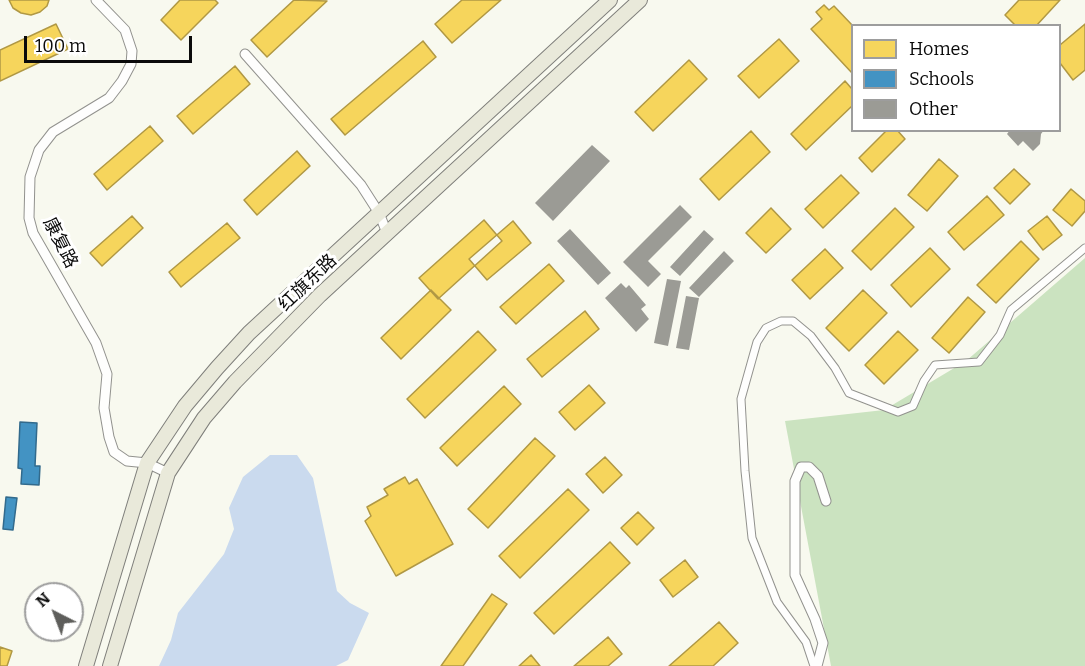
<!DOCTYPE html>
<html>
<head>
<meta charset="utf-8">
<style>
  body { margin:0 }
  #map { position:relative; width:1085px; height:666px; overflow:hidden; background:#f8f9ef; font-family:Bitter,serif }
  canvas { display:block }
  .legend { position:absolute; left:851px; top:24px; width:210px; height:108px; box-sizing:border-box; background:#fff; border:2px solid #9d9d9d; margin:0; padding:8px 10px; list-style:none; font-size:18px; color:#0b0b0b }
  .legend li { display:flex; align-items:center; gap:12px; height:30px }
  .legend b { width:30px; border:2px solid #9d9d9d }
  .north { position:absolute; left:24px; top:582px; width:60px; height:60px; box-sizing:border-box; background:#fff; border:2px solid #9d9d9d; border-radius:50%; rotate:318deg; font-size:16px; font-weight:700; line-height:24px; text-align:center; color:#0b0b0b }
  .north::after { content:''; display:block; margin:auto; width:21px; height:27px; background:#5e5e5b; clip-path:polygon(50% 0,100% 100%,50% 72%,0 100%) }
  .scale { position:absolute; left:24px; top:36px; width:168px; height:27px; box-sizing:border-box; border:3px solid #0b0b0b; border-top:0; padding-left:8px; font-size:18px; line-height:21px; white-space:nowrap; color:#0b0b0b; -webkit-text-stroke:4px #fff; paint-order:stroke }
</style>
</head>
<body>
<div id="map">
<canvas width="1085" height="666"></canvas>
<ul class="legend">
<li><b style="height:16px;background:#f6d55c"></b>Homes</li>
<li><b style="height:16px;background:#4393c3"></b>Schools</li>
<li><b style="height:16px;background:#9b9b95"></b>Other</li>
</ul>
<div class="north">N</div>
<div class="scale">100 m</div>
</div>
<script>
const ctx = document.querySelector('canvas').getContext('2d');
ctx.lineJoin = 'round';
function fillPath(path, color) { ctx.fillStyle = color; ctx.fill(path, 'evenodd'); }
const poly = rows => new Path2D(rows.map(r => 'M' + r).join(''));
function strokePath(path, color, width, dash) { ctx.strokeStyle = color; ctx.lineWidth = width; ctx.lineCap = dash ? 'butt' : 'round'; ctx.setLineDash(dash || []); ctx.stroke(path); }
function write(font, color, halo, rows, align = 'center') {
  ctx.font = font + ' Bitter,"Noto Sans SC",serif'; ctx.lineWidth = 6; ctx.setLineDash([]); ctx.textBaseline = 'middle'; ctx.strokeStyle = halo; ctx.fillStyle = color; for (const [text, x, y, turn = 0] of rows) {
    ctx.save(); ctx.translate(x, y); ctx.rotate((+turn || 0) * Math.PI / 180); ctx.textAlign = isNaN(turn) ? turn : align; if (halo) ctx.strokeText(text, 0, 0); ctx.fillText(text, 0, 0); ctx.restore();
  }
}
fillPath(poly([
  [1085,258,1085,666,831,666,785,421,884,410,966,361]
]), '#cbe3c0');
fillPath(poly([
  [270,455,297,455,313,478,337,591,350,603,369,613,348,660,336,666,159,666,171,640,178,613,224,554,234,529,229,508,243,477]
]), '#cadaee');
const homes = poly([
  [9,0,49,0,47,6,40,12,31,15,21,13,13,8,9,0],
  [180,0,215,0,218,3,181,40,161,20,180,0],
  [294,0,327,1,267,57,251,40,294,0],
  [462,0,501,0,452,43,435,24,462,0],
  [1019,0,1060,0,1036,26,1016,26,1005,15,1019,0],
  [824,5,829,10,834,6,853,26,852,73,811,29,822,19,816,12,824,5],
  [56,24,68,49,0,81,0,50,56,24],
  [1085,24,1085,70,1073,80,1060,63,1060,45,1085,24],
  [779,39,799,61,759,98,738,76,779,39],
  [423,41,436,57,345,135,331,119,423,41],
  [689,60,707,79,653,131,635,112,689,60],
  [235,66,250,84,193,134,177,116,235,66],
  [845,81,852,89,852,106,806,150,791,134,845,81],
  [150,126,163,141,107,190,94,174,150,126],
  [887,130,897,130,905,139,872,172,859,158,887,130],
  [751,131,770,152,719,200,700,179,751,131],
  [297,151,310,166,257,215,244,200,297,151],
  [939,159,958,176,927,211,908,195,939,159],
  [1014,169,1030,184,1010,204,994,188,1014,169],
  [841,175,859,193,823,228,805,209,841,175],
  [1071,189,1085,201,1085,211,1072,226,1053,210,1071,189],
  [987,196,1004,215,964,250,948,232,987,196],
  [771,208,791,229,766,253,746,233,771,208],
  [895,208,914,227,871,270,852,251,895,208],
  [132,216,143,228,102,266,90,253,132,216],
  [1047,216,1062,235,1043,250,1028,231,1047,216],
  [484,220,502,241,438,299,419,278,484,220],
  [513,221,531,243,487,280,469,259,513,221],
  [227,223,240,238,181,287,169,272,227,223],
  [1021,241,1039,259,996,303,977,285,1021,241],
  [930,248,950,269,911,307,891,285,930,248],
  [825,249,843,268,810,299,792,280,825,249],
  [549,264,564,281,516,324,500,307,549,264],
  [431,290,451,310,401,359,381,338,431,290],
  [863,290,887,313,849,351,826,328,863,290],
  [968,297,985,312,949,353,932,338,968,297],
  [585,311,599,329,542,377,527,359,585,311],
  [478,331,496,350,425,418,407,399,478,331],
  [898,331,918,350,884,384,865,365,898,331],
  [589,385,605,403,575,430,559,412,589,385],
  [504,386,521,404,457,466,440,448,504,386],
  [535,438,555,456,488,528,468,509,535,438],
  [605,457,622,475,603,493,586,474,605,457],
  [405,477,409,484,417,479,453,544,396,576,365,521,371,516,367,507,388,495,384,489,405,477],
  [568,489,589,510,520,578,499,556,568,489],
  [638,512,654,528,637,545,621,528,638,512],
  [610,542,630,563,554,634,534,613,610,542],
  [685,560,698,577,673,597,660,580,685,560],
  [492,594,507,604,463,666,441,666,492,594],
  [719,622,738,643,713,666,669,666,719,622],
  [608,637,622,654,608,666,574,666,608,637],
  [0,647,12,651,7,666,0,666,0,647],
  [531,655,540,666,519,666,531,655]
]);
fillPath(homes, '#f6d55c');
strokePath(homes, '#b09844', 1.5);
const schools = poly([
  [20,422,37,423,35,466,40,466,39,485,21,484,22,469,18,468,20,422],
  [6,497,17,498,13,530,3,529,6,497]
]);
fillPath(schools, '#4393c3');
strokePath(schools, '#326a8c', 1.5);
fillPath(poly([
  [1010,130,1044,130,1041,134,1040,144,1033,151,1023,141,1018,146,1007,134],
  [592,145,610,161,553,221,535,203],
  [680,205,692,217,648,261,661,274,648,287,623,262],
  [570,229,611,273,598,285,557,241],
  [704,230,714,239,680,276,670,267],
  [724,251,734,261,699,297,689,288],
  [667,279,681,281,668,346,654,343],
  [621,283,626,288,629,285,646,305,641,309,649,319,636,332,605,298],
  [686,296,699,298,689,350,676,348]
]), '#9b9b95');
const pedestrian = poly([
  [814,666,806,642,777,602,752,538,745,471,741,399,757,342,766,328,781,321,793,321,811,336,835,368,849,393,898,412,913,406,924,381,935,365,979,362,1000,335,1011,310,1085,248]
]);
const minor = poly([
  [96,0,125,30,132,51,131,64,122,81,109,98,53,132,39,150,30,177,29,218,33,233,96,343,107,374,104,408,109,437,114,452,127,461,147,463,168,473],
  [245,54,361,185,379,213,387,233],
  [817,666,823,643,815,619,795,575,795,481,801,467,809,467,818,476,826,501]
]);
const primary = poly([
  [86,666,147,463,185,406,217,368,249,333,610,0],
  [110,666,168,473,204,418,235,382,320,295,640,0]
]);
strokePath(pedestrian, '#92928e', 9);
strokePath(minor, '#92928e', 11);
strokePath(primary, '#7f7f7b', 16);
strokePath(pedestrian, '#fefefd', 7);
strokePath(minor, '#fefefd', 9);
strokePath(primary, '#e9e9da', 14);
write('18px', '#0b0b0b', '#fff', [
  ["康复路",60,243,63],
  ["红旗东路",308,283,-44]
]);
</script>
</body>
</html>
